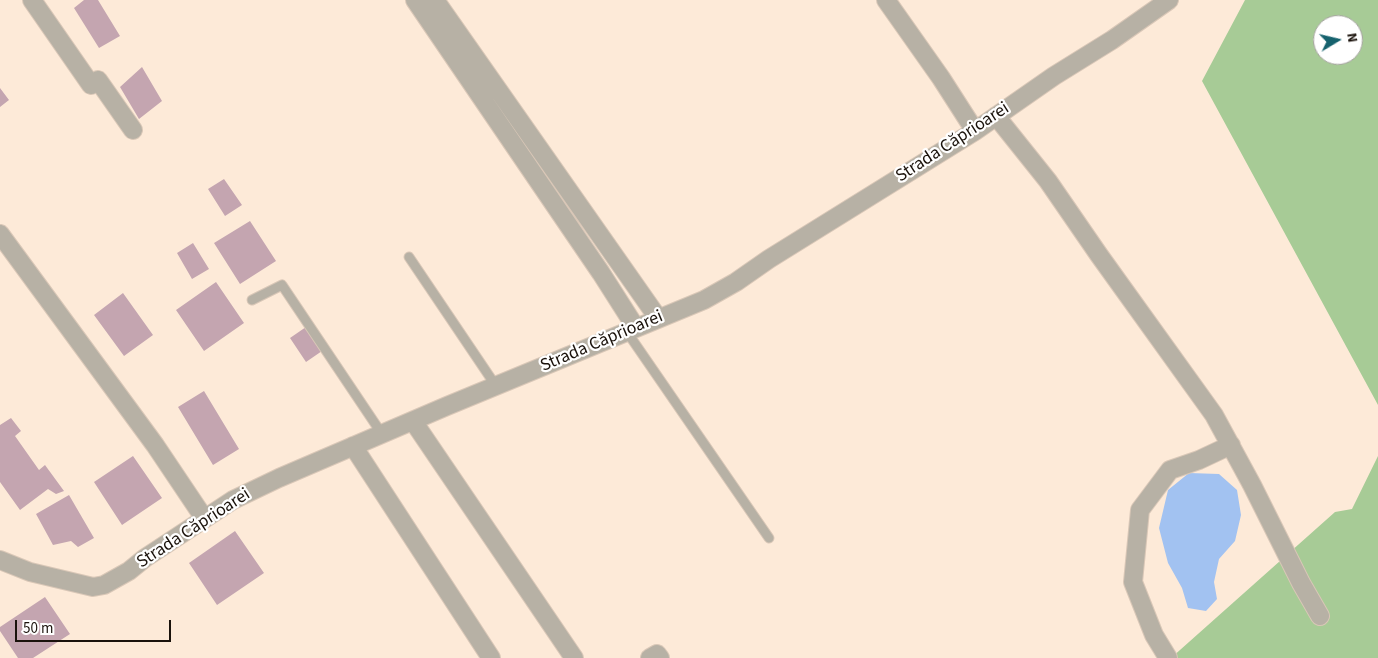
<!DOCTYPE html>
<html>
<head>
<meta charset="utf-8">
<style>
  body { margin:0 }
  #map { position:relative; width:1378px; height:658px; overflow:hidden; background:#fdead8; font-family:"Source Sans 3",sans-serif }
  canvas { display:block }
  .north { position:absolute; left:1313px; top:15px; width:50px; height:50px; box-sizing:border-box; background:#fff; border:1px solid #a3a09d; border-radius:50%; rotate:81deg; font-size:14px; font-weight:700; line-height:20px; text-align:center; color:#1a120b }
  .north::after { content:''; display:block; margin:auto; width:18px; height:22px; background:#16626e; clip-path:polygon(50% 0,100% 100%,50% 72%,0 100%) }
  .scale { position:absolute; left:15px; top:620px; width:156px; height:22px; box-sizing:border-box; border:2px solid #1a120b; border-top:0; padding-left:6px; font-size:15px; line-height:18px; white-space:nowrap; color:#1a120b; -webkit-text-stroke:4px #fff; paint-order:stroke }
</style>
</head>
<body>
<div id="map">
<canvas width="1378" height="658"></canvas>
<div class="north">N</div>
<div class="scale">50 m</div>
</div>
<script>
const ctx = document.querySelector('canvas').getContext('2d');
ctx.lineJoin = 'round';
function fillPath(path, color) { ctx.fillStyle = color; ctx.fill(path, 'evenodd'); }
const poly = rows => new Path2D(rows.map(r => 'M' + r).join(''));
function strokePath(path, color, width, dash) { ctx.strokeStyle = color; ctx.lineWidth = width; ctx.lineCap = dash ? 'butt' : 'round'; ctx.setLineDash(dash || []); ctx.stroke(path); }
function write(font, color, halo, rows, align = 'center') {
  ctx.font = font + ' "Source Sans 3",sans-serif'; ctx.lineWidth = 4.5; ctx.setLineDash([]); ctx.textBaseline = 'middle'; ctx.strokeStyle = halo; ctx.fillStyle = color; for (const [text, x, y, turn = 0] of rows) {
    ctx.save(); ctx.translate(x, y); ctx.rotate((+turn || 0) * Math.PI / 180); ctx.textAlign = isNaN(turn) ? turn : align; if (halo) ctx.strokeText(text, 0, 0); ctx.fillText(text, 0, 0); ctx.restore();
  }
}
fillPath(poly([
  [1245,0,1378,0,1378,405,1202,81],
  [1323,25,1353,25,1353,55,1323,55],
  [1378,456,1378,658,1171,658,1335,512,1352,509]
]), '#a7cb96');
fillPath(poly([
  [1189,473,1219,474,1237,490,1241,515,1235,541,1219,559,1214,582,1217,599,1206,611,1188,608,1182,588,1168,563,1159,528,1168,490]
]), '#a2c2f1');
fillPath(poly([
  [84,0,98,0,120,36,99,48,74,8],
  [142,67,162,101,139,119,120,87],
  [0,88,9,100,0,107],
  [224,179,242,205,225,216,208,189],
  [250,221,276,261,240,284,214,243],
  [193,243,209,269,192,279,177,253],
  [216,282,244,323,204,351,176,310],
  [123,293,153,335,124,356,94,315],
  [306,327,322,351,306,362,290,338],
  [204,391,239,449,213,465,178,407],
  [11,418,21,431,15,436,39,470,45,465,64,491,56,494,48,489,20,510,0,482,0,425],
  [133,456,162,498,122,525,94,482],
  [69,495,94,538,78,547,71,541,53,545,36,514],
  [235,531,264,573,217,605,189,563],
  [45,597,70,634,33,658,18,658,0,631,0,627]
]), '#c4a5b0');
const lane = poly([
  [409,257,496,386],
  [252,300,282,285,382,434],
  [627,332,769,538]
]);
const street = poly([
  [32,0,91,85,98,80,133,130],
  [415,0,601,273,636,328],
  [435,0,658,318],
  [886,0,941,78,975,131],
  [996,116,1048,181,1099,255,1214,415,1252,485,1301,583,1320,616],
  [0,234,155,445,204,518],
  [413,421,574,658],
  [353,446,491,658],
  [0,560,30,572,93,587,104,585,129,571,145,558,233,500,279,478,447,406,704,300,736,282,769,259,975,131,1054,76,1112,40,1169,0],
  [650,658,657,654,660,658],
  [1168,658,1154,635,1133,582,1140,510,1170,470,1199,460,1231,445]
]);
strokePath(lane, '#d9c7b7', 11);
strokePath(street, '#d9c7b7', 20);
strokePath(lane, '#b7b1a5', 9);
strokePath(street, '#b7b1a5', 18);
write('18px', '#1a120b', '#fff', [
  ["Strada Căprioarei",953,143,-33],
  ["Strada Căprioarei",602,342,-23],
  ["Strada Căprioarei",194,529,-33]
]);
</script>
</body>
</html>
